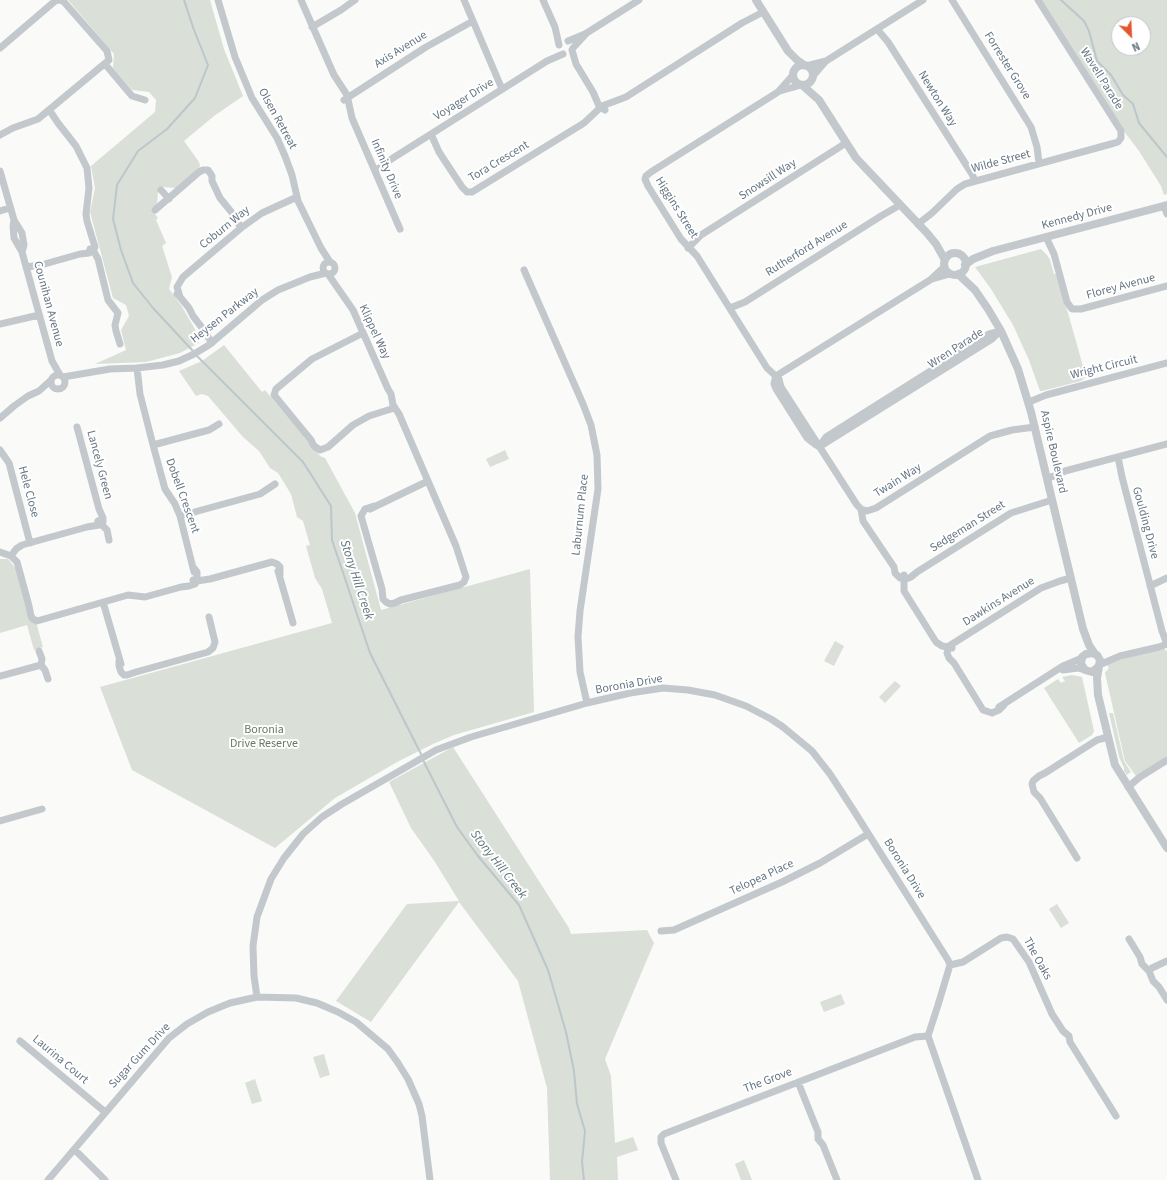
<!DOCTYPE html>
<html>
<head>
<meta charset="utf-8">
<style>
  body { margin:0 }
  #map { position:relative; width:1167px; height:1180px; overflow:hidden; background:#fafaf8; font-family:"Source Sans 3",sans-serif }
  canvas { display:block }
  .north { position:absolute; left:1111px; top:16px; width:40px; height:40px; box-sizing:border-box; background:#fff; border:1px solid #c1c8cd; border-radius:50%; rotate:156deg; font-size:11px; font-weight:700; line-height:16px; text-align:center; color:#657683 }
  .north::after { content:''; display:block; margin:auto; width:14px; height:18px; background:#e4572e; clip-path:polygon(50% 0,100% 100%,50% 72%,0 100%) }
</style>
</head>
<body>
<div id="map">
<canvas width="1167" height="1180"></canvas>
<div class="north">N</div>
</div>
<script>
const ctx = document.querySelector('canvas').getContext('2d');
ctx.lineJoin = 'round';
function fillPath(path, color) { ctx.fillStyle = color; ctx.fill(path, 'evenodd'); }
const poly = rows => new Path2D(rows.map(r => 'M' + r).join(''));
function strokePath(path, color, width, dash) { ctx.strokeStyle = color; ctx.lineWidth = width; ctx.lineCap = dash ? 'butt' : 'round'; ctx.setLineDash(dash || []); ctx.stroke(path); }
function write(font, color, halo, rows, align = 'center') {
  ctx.font = font + ' "Source Sans 3",sans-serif'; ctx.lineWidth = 4; ctx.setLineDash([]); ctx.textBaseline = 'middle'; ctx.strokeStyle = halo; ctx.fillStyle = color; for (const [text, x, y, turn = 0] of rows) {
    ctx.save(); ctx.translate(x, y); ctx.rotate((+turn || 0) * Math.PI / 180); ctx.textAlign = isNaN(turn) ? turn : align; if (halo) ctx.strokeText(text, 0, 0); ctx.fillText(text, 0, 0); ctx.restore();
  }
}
fillPath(poly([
  [68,0,210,0,224,49,243,96,214,116,184,141,199,162,200,166,198,170,176,188,163,187,158,191,157,205,151,209,158,218,156,220,166,243,162,246,172,277,169,289,181,305,200,338,199,343,180,353,146,362,95,364,126,350,121,330,129,316,126,305,113,298,90,212,95,188,91,166,155,112,156,100,149,92,132,90,113,68,114,54],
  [1042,0,1167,0,1167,194,1164,195,1161,186,1139,151,1126,134],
  [1119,24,1143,24,1143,48,1119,48],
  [1041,249,1047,255,1050,260,1054,274,1057,274,1086,377,1081,381,1042,391,1040,391,1029,360,1013,325,991,289,975,267],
  [224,345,262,392,265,390,320,456,325,458,355,513,381,610,530,569,534,712,454,735,433,744,397,762,335,798,275,848,132,770,100,687,332,623,322,589,315,578,306,546,310,545,303,521,297,517,291,494,278,473,270,468,259,451,243,437,208,396,202,394,196,396,179,371,202,361],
  [505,450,509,459,490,467,486,459],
  [0,559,8,559,16,569,36,622,43,647,34,650,27,625,0,633],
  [835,641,844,646,834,666,824,661],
  [1163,648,1167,651,1167,756,1136,776,1125,761,1105,673,1109,668,1107,665,1111,662],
  [1072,675,1082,677,1094,731,1092,735,1079,743,1044,688,1058,679,1061,683,1065,681,1062,677],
  [895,681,901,686,885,703,879,697],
  [1109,713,1113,713,1124,761,1131,772,1128,774,1127,775,1124,771,1124,768,1119,757],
  [453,747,569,928,571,934,647,930,654,943,605,1059,611,1076,615,1143,633,1137,638,1150,617,1157,618,1180,550,1180,547,1088,518,981,459,902,371,1022,336,1001,407,904,459,901,435,862,411,828,389,782],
  [1057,904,1069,923,1061,928,1049,909],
  [841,994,845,1004,824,1012,820,1002],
  [324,1054,330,1075,320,1078,313,1057],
  [255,1079,262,1101,252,1104,245,1083],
  [744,1160,752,1180,741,1180,735,1164]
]), '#dadfd7');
strokePath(poly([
  [184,0,194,30,208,65,195,98,167,129,138,151,117,185,113,219,121,250,133,283,153,308,193,351],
  [1061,0,1084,21,1089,31,1097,61,1111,75,1123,95,1133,104,1139,123,1167,157],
  [196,355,303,462,331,506,332,540,370,653,422,756],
  [423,760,457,827,478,856,519,905,548,970,566,1032,574,1071,577,1104,585,1131,582,1162,584,1180]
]), '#bbc7cb', 2);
strokePath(poly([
  [218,0,235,57,252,98,277,138,285,156,292,175,298,201,321,248,330,262],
  [301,0,334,75,347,95,352,118,400,229],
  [464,0,502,89],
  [543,0,555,27,559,45],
  [952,0,1031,127,1037,147,1039,163],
  [312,27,341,10,355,0],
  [877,29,888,42,972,174,975,181],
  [568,41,585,34,639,0],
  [0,48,55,1,59,0],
  [573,48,585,35],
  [572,50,576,64,593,92,599,106,605,110],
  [105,64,132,96,145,100],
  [806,66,826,61],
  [813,76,826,61,923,0],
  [780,91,801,85],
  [344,100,426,47,473,21],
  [431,134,439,152,462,187,467,192,472,192,584,123,602,106,626,97,742,23,763,12],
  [0,135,13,128,38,119,109,60,107,51,64,2,61,0],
  [0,171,14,220,22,233,24,245,22,252],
  [375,171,393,158,547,61,563,54],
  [161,190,169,199],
  [1164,206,1167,214],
  [155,210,199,172,203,170,208,170,212,176,212,181,220,198,233,214,241,228],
  [0,211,10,208],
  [14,220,13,226,14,238,22,252,52,361,60,375],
  [918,224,932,213,957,189,965,184,1111,144,1118,142,1121,138,1121,131,1038,0],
  [1046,237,1054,254,1067,302,1072,309,1081,309,1167,286],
  [688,248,701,235,846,143],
  [90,249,93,250,98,259,108,300,118,313,115,325,116,331,120,344],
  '323 268a6 6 0 1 1 12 0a6 6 0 1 1-12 0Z',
  [26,267,41,265,80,254,89,253,94,249,95,247,87,221,86,214,89,188,87,168,76,146,58,123,50,111],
  [524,270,583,404,591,425,597,455,598,489,580,611,578,637,580,672,587,703],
  [328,274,353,310,388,389,391,394,393,405,399,414,456,546,466,577,464,582,460,585,401,600,395,603,390,604,386,602,383,599,382,589,361,516,365,509,374,506],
  [932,279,950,274],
  [177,294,180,297,189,308,193,316,203,329,212,343],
  [180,297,177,287,183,277,241,228,262,213,297,197],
  [730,308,745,302,881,216,900,205],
  [0,324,39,315],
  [363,333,312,359,276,389,274,395,311,440,314,446,320,450,328,447,353,425,369,416,391,409,394,406],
  [137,368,140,394,153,445,165,489,175,504,180,516,194,572],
  '51 382a7 7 0 1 1 14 0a7 7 0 1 1-14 0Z',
  [63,377,110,369,137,368,163,365,179,361,194,354,209,345,262,300,278,290,310,277,326,273],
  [779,379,767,368,697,256,681,239,648,186,645,179,646,176,651,172,778,92,793,75],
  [779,379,781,387,857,505,861,509,867,511,876,508,990,436,1012,430,1035,427],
  [1029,402,1046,395,1167,363],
  [0,418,14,406,28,396,39,391,50,381],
  [153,445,209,430,219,424],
  [816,445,807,438,776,389,774,384,775,379,776,376,930,280,944,267],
  [819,447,826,437,989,334,1001,331],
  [819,447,992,339,999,332],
  [0,450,9,463,30,543],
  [1118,457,1122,477,1162,631,1167,644],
  [1047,478,1058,475,1065,471,1167,444],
  [370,509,428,481],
  [861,509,863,521,894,567,895,573,900,578,906,579,911,577,917,572,1011,513,1052,500],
  [180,516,260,494,275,484],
  [98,521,107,530,109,540],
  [0,552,11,556,17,562,29,606,31,616,33,619,37,621,128,595,145,597,181,587,189,586,195,584,197,581,197,572,194,568],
  [11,556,16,549,22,545,87,527,99,525,103,522,103,518,99,509,77,427],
  [278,571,293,623],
  [904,575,904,591,936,642,942,646,952,648],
  [193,580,197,581,210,579,272,562,277,564,280,567,280,575],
  [1150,586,1167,578],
  [103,602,121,664],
  [39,651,42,659,41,665,45,670,48,679],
  [119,661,119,666,121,672,124,675,127,675,136,672,208,652,213,648,215,642,209,617],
  [1099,665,1120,656,1159,647,1167,644],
  [1063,670,1078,668,1085,670],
  [0,676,41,665],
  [1004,705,999,710,992,713,983,710,954,663,949,658,947,653,949,646,1041,588,1060,581,1071,578],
  [999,707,1063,666,1082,658],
  [1128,787,1140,777,1167,760],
  [0,821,42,809],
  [1077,858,1040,798,1034,792,1032,784,1033,781,1039,776,1045,773,1097,740,1108,737],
  [661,931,674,930,782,882,820,863,868,834],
  [1129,939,1140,957,1142,964,1149,971,1153,981,1159,987,1167,1000],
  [950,965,963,962,1001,938,1007,937,1013,939,1029,962,1052,1014,1063,1031,1069,1036,1070,1042,1116,1116],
  [1149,971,1152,968,1167,961],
  [257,997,254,976,253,946,257,917,271,879,284,858,303,834,322,817,342,804,436,750,471,737,587,703,630,693,663,688,688,690,715,695,746,706,771,719,783,727,812,751,830,774,854,811,948,960,950,965,938,1005,928,1036,978,1180],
  [20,1041,105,1112],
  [798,1082,818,1132,818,1139,823,1145,837,1180],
  [75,1150,105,1180],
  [48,1180,169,1038,187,1024,208,1012,230,1003,257,997,296,998,317,1003,338,1012,356,1022,388,1049,398,1063,408,1079,419,1104,422,1116,430,1180],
  [676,1180,661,1143,661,1137,664,1134,915,1037,928,1036]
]), '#c3c8cc', 7);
strokePath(poly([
  [756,0,788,51,797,60,804,65],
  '793 75a10 10 0 1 1 20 0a10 10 0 1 1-20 0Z',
  [802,85,819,100,856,158,927,233,936,244,945,260],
  '944 264a11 11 0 1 1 22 0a11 11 0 1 1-22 0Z',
  [965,265,973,259,993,251,1167,205],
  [958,274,975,290,988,309,1001,331,1018,369,1031,412,1083,629,1089,645,1095,654],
  [1098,667,1092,672,1085,670,1081,664,1082,657,1086,654,1092,653,1097,655,1100,660,1097,678,1098,695,1115,765,1167,848]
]), '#c3c8cc', 8);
write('12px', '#657683', '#fff', [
  ["Axis Avenue",401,50,-32],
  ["Forrester Grove",1007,66,58],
  ["Wavell Parade",1101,79,58],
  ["Newton Way",937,99,58],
  ["Voyager Drive",464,100,-32],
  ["Olsen Retreat",277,119,61],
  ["Tora Crescent",499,162,-31],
  ["Wilde Street",1001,162,-15],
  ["Infinity Drive",386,169,67],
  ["Snowsill Way",768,180,-33],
  ["Higgins Street",676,208,58],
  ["Kennedy Drive",1077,217,-15],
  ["Coburn Way",225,228,-39],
  ["Rutherford Avenue",807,249,-32],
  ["Florey Avenue",1121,287,-15],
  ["Counihan Avenue",48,304,75],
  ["Heysen Parkway",225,316,-38],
  ["Klippel Way",374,332,65],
  ["Wren Parade",956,349,-33],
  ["Wright Circuit",1104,368,-14],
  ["Aspire Boulevard",1053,452,77],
  ["Lancely Green",99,465,75],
  ["Twain Way",898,481,-32],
  ["Hele Close",28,492,75],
  ["Dobell Crescent",182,496,70],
  ["Laburnum Place",581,515,-84],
  ["Goulding Drive",1145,523,75],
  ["Sedgeman Street",968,527,-32],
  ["Dawkins Avenue",999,602,-32],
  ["Boronia Drive",629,685,-10],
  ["Boronia Drive",904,869,58],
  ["Telopea Place",762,878,-25],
  ["The Oaks",1037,959,61],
  ["Sugar Gum Drive",140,1056,-47],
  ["Laurina Court",60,1060,40],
  ["The Grove",768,1081,-21]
]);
write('12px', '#687a64', '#fff', [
  ["Boronia",264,730],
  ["Drive Reserve",264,744]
]);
write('italic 13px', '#60757c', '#fff', [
  ["Stony Hill Creek",356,580,72],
  ["Stony Hill Creek",498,865,52]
]);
</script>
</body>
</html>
